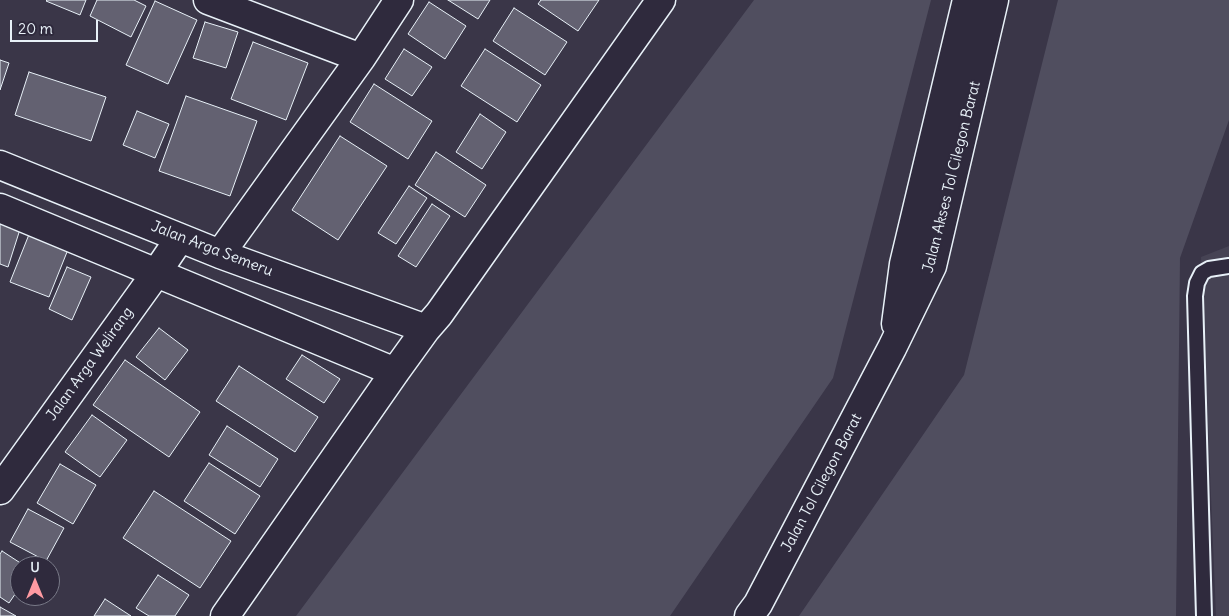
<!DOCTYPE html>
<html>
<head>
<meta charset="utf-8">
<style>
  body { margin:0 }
  #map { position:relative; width:1229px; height:616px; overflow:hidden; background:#3a3648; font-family:Delius,sans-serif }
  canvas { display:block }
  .north { position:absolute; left:10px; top:556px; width:50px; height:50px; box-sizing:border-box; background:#2f2a3d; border:1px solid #797a88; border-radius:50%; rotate:0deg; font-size:14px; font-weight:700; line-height:20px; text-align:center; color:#e8f1f8 }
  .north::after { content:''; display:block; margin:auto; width:18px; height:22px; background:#ff9aa2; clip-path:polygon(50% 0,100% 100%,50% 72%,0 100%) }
  .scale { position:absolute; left:10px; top:20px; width:88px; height:22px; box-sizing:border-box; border:2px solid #e8f1f8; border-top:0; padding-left:6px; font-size:15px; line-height:18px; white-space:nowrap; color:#e8f1f8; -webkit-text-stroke:4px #2f2a3d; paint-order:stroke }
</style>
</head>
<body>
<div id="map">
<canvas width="1229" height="616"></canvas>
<div class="north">U</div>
<div class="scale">20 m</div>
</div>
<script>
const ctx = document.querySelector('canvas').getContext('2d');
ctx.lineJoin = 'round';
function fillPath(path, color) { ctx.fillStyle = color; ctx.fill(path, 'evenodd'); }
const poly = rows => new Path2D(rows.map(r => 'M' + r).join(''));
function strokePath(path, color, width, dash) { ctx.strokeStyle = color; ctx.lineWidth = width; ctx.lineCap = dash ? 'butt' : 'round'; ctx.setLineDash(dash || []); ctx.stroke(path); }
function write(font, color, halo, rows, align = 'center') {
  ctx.font = font + ' Delius,sans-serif'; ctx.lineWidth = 4; ctx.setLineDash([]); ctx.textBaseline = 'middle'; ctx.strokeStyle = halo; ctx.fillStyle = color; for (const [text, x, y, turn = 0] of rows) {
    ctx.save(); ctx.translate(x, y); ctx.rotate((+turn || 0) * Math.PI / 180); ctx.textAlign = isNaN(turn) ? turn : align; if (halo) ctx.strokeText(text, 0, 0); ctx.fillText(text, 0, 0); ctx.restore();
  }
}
fillPath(poly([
  [1229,246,1229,616,1216,616,1201,257]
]), '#464354');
fillPath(poly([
  [754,0,931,0,833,378,670,616,296,616],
  [1058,0,1229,0,1229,120,1180,258,1176,616,799,616,964,375]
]), '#504e5f');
const building = poly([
  [47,0,86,0,80,15,46,1,47,0],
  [97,0,134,0,146,6,131,37,90,16,97,0],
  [448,0,490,0,478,19,448,0],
  [541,0,599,0,578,31,538,4,541,0],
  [155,1,197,20,168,84,126,65,155,1],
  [429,2,466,26,445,59,408,34,429,2],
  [514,8,567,42,545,75,493,41,514,8],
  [205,22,238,32,226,68,193,58,205,22],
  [253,42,308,63,286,120,231,99,253,42],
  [404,49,432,67,412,96,385,79,404,49],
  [485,49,541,85,517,122,461,86,485,49],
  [0,60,9,63,0,90,0,60],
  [29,72,106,97,91,141,15,115,29,72],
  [374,84,432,121,408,159,350,122,374,84],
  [186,96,257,121,230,196,159,171,186,96],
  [137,111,169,124,155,158,123,145,137,111],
  [480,114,506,132,482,169,456,152,480,114],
  [340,136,387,166,338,240,292,210,340,136],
  [436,152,486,185,465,217,415,185,436,152],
  [409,186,427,198,396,244,378,233,409,186],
  [432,204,450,216,416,267,398,256,432,204],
  [0,216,22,223,8,267,0,264,0,216],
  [30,232,69,247,49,297,10,282,30,232],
  [67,267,91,277,72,320,49,309,67,267],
  [159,328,188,350,165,380,136,357,159,328],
  [302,355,340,379,324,403,286,379,302,355],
  [125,360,200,412,169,457,93,405,125,360],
  [239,366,318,417,295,452,216,401,239,366],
  [92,415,127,440,100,477,65,452,92,415],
  [227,426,278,459,260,487,209,455,227,426],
  [209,463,260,496,235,534,184,501,209,463],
  [60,464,96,485,73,524,37,503,60,464],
  [154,491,231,541,200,588,123,538,154,491],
  [28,509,64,528,46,561,10,542,28,509],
  [2,551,25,566,20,566,20,587,9,603,0,597,0,554,2,551],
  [158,575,189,595,175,616,149,616,136,608,158,575],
  [105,599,131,616,94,616,105,599],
  [0,607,16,616,0,616,0,607]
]);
fillPath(building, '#636171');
strokePath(building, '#e8f1f8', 1);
const service = poly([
  [1204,616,1195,296,1197,283,1202,273,1209,269,1229,266]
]);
const minor = poly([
  [208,0,361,58],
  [0,165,220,254,426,329],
  [0,208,395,372],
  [220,254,361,58,399,0],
  [896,324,904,264,967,0],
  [0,490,157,272,180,238],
  [225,616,395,372,426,329,439,314,661,0],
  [749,616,758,604,892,348,932,266,994,0]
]);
strokePath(service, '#e8f1f8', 18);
strokePath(minor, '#e8f1f8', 31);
strokePath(service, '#2f2a3d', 14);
strokePath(minor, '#2f2a3d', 28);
write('15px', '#e8f1f8', '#2f2a3d', [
  ["Jalan Akses Tol Cilegon Barat",952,177,-76],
  ["Jalan Arga Semeru",212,249,21],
  ["Jalan Arga Welirang",90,364,-54],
  ["Jalan Tol Cilegon Barat",822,483,-62]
]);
</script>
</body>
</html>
